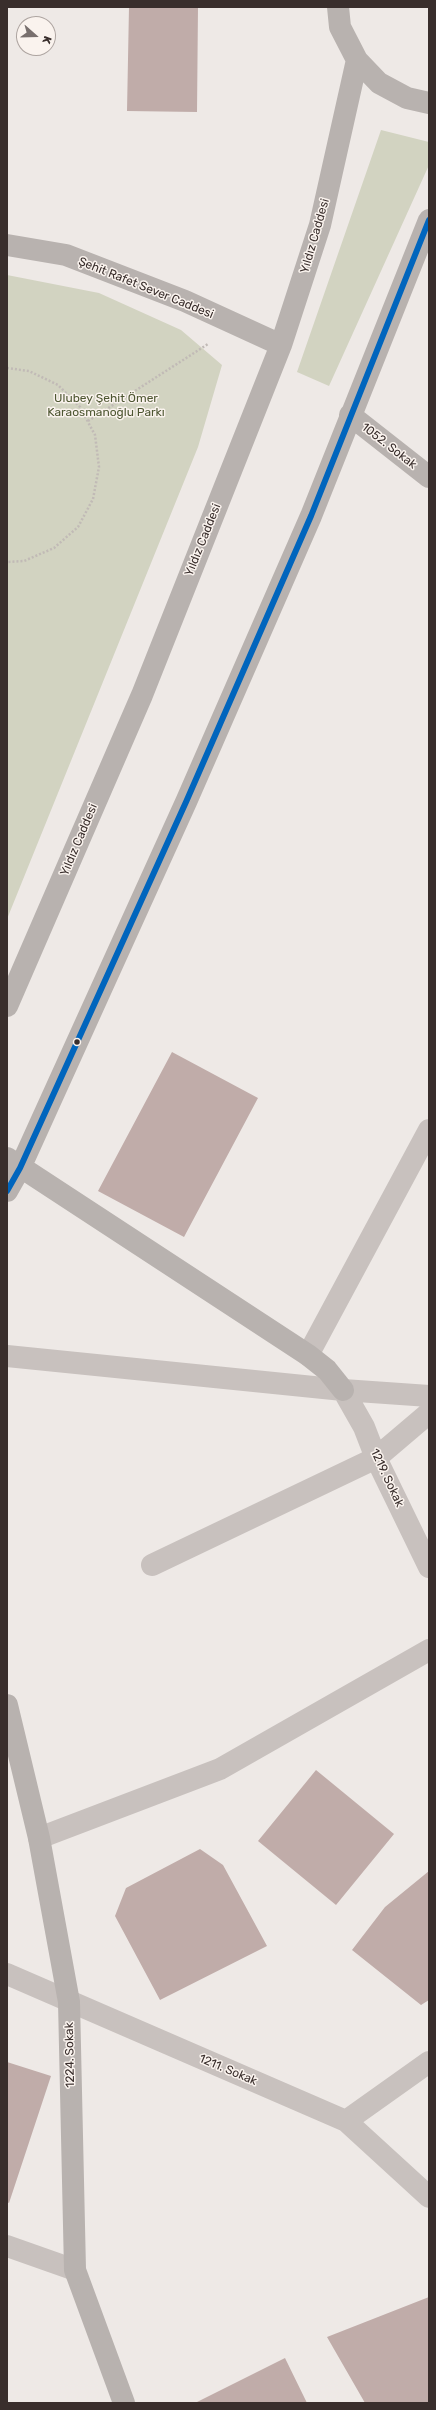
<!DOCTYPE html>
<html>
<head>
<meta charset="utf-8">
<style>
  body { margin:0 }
  #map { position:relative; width:436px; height:2410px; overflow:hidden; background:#eee9e6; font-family:Rubik,sans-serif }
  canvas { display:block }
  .frame { position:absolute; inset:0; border:8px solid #392e2c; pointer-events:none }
  .north { position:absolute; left:16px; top:16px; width:40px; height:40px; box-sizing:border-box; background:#faf3ee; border:1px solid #ada4a0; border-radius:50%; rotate:110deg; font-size:11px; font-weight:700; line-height:16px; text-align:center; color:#392e2c }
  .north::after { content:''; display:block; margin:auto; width:14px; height:18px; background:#786f6d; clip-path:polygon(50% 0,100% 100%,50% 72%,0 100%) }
</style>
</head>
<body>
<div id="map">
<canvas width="436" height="2410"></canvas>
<div class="frame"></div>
<div class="north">K</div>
</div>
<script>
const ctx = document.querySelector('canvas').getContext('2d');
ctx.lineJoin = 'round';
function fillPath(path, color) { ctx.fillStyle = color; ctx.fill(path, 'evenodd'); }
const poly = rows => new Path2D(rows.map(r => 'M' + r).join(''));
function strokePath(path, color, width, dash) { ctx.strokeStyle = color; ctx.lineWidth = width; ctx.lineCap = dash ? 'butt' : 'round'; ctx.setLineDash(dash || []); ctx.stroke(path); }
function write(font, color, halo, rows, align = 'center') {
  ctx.font = font + ' Rubik,sans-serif'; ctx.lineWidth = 3; ctx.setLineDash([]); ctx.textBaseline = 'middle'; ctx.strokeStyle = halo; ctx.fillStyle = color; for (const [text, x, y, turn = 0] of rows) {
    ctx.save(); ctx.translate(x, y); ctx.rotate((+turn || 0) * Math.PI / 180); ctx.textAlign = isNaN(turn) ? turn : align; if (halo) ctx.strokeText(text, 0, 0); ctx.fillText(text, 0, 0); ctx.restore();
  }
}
fillPath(poly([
  [381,130,429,142,429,165,329,386,297,372],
  [7,275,99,293,181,330,222,365,198,447,7,919]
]), '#d2d3c1');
fillPath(poly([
  [129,7,198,7,197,112,127,111],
  [172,1052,258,1098,184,1237,98,1191],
  [316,1770,394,1834,336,1905,258,1841],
  [200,1849,223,1865,267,1946,160,2000,115,1916,126,1888],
  [429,1871,429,2000,421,2005,352,1950,385,1907],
  [7,2062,51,2076,9,2203,7,2202],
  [429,2297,429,2403,365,2403,327,2337],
  [285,2358,307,2403,195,2403]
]), '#c0aca9');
strokePath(poly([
  [7,368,29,371,58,385,80,407,95,435,99,467,93,499,78,527,54,548,24,561,7,562],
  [88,421,208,344]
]), '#c1bab6', 2.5, [2, 2]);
strokePath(poly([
  [308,1355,429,1130],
  [7,1356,343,1390,429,1396],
  [343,1390,364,1427,376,1458,429,1567],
  [152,1565,376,1458,429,1413],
  [39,1838,220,1769,429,1650],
  [7,1974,346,2121,429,2197],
  [346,2121,429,2062],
  [7,2246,75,2270]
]), '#c8c1be', 22);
strokePath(poly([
  [338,7,340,27,357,60,379,83,407,98,429,103],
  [7,245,66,255,185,301,281,345],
  [350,415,429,477],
  [7,1006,142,695,281,345,320,225,357,60],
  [7,1158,308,1355,327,1370,343,1390],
  [7,1191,20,1168,186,802,311,516,429,220],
  [7,1705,39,1838,69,2002,75,2270,124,2403]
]), '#b8b2af', 22);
strokePath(poly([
  [7,1191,20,1168,186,802,311,516,429,220]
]), '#0065bd', 6);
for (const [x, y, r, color] of [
  [77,1042,3.5,"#392e2c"]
]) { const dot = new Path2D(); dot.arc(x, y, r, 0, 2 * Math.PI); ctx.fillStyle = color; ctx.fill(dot); strokePath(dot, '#faf3ee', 1.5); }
write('12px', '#392e2c', '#faf3ee', [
  ["Yıldız Caddesi",315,236,-74],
  ["Şehit Rafet Sever Caddesi",146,288,22],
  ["1052. Sokak",389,446,38],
  ["Yıldız Caddesi",203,540,-68],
  ["Yıldız Caddesi",79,840,-67],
  ["1219. Sokak",387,1478,65],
  ["1224. Sokak",70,2055,-91],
  ["1211. Sokak",228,2070,23]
]);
write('12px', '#4d5631', '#faf3ee', [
  ["Ulubey Şehit Ömer",106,399],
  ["Karaosmanoğlu Parkı",106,413]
]);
</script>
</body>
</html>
